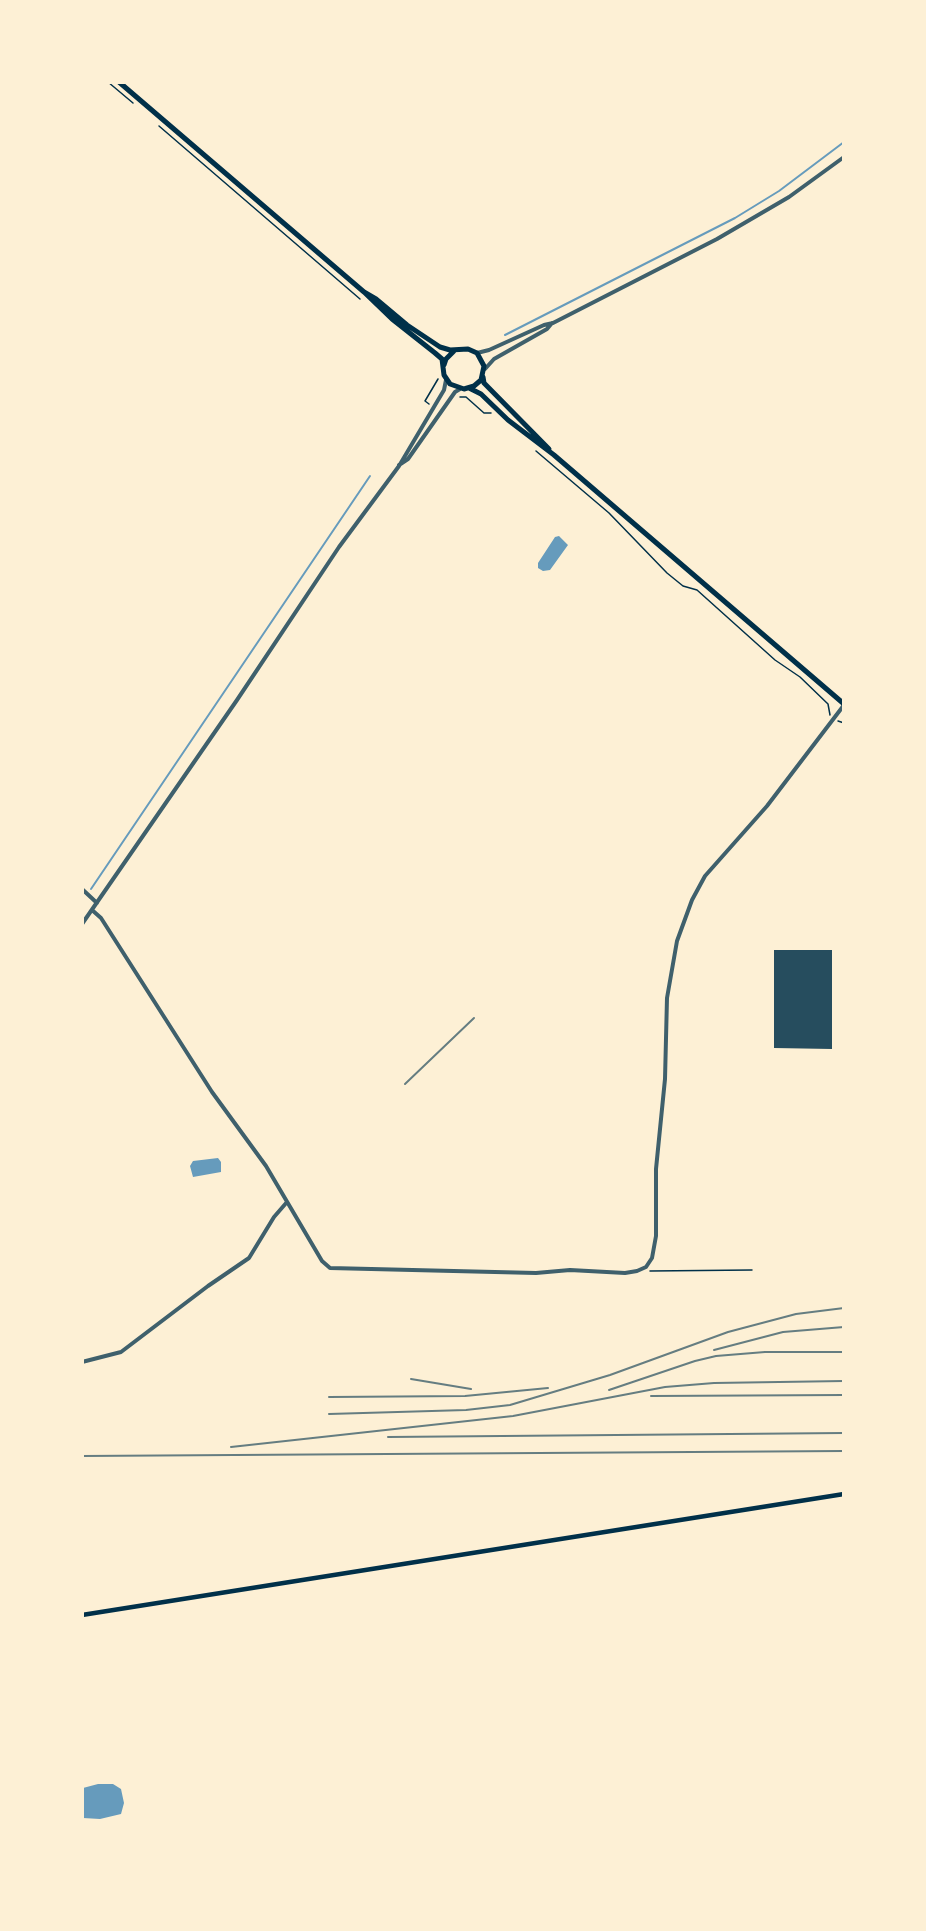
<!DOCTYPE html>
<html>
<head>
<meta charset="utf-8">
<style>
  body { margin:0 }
  #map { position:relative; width:926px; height:1931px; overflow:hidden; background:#fdf0d5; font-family:Barlow,sans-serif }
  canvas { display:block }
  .frame { position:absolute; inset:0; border:84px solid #fdf0d5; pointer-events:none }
</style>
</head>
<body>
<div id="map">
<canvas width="926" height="1931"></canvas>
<div class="frame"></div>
</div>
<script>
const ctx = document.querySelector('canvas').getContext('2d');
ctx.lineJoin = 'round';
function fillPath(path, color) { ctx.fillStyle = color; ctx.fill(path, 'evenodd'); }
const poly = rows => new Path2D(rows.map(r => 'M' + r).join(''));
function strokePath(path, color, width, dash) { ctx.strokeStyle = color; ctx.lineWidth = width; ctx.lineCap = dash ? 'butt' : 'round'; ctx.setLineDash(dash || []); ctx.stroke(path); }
fillPath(poly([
  [559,536,568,545,550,570,543,571,538,568,538,563,555,537],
  [218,1158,221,1162,221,1172,193,1177,190,1166,193,1161],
  [98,1784,113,1784,121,1789,124,1803,121,1814,100,1819,83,1818,83,1788]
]), '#669bbc');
strokePath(poly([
  [505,335,735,218,779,191,844,142],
  [91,889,370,476]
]), '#669bbc', 2);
fillPath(poly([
  [774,950,832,950,832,1049,774,1048]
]), '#264d5e');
strokePath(poly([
  [108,82,133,103],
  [159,126,360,299],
  [460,397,466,397,484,413,491,413],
  [429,404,425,401,438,379],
  [536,451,609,513,667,573,683,586,697,590,775,660,800,677,828,704,830,715],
  [838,721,844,723],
  [650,1271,752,1270]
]), '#003049', 1.5);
strokePath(poly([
  [477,353,489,350,544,325,553,323,717,239,789,197,844,157],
  [485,369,494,359,547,329,552,323],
  [399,465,408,459,455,392,460,389],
  [82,889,97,903],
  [92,910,101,918,212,1092,266,1166,322,1261,330,1268,536,1273,570,1270,625,1273,637,1271,646,1267,652,1258,656,1236,656,1169,665,1079,667,998,677,941,692,900,705,876,767,806,844,705],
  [82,924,237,700,339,547,399,466,444,390,446,380],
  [82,1362,121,1352,208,1286,249,1258,274,1217,287,1202]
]), '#3f606c', 4);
strokePath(poly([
  [82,1615,844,1494]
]), '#003049', 4.5);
strokePath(poly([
  [119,82,364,292,392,319,435,353,442,359,444,375,450,384,464,389,474,386,481,380,484,366,477,353,468,349,450,350,440,347,407,325,376,299,364,292],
  [444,365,446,359,454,351],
  [483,377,484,383,549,449],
  [469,388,481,394,508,420,554,455,844,704]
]), '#003049', 5);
strokePath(poly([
  [405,1084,474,1018],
  [714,1350,783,1332,844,1327],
  [411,1379,471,1389],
  [609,1390,695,1361,716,1356,765,1352,844,1352],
  [651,1396,844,1395],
  [329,1397,465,1396,548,1388],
  [329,1414,466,1410,510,1405,610,1375,728,1332,796,1314,844,1308],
  [388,1437,844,1433],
  [231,1447,513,1416,665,1387,714,1383,844,1381],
  [82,1456,844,1451]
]), '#657d81', 2);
</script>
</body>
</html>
